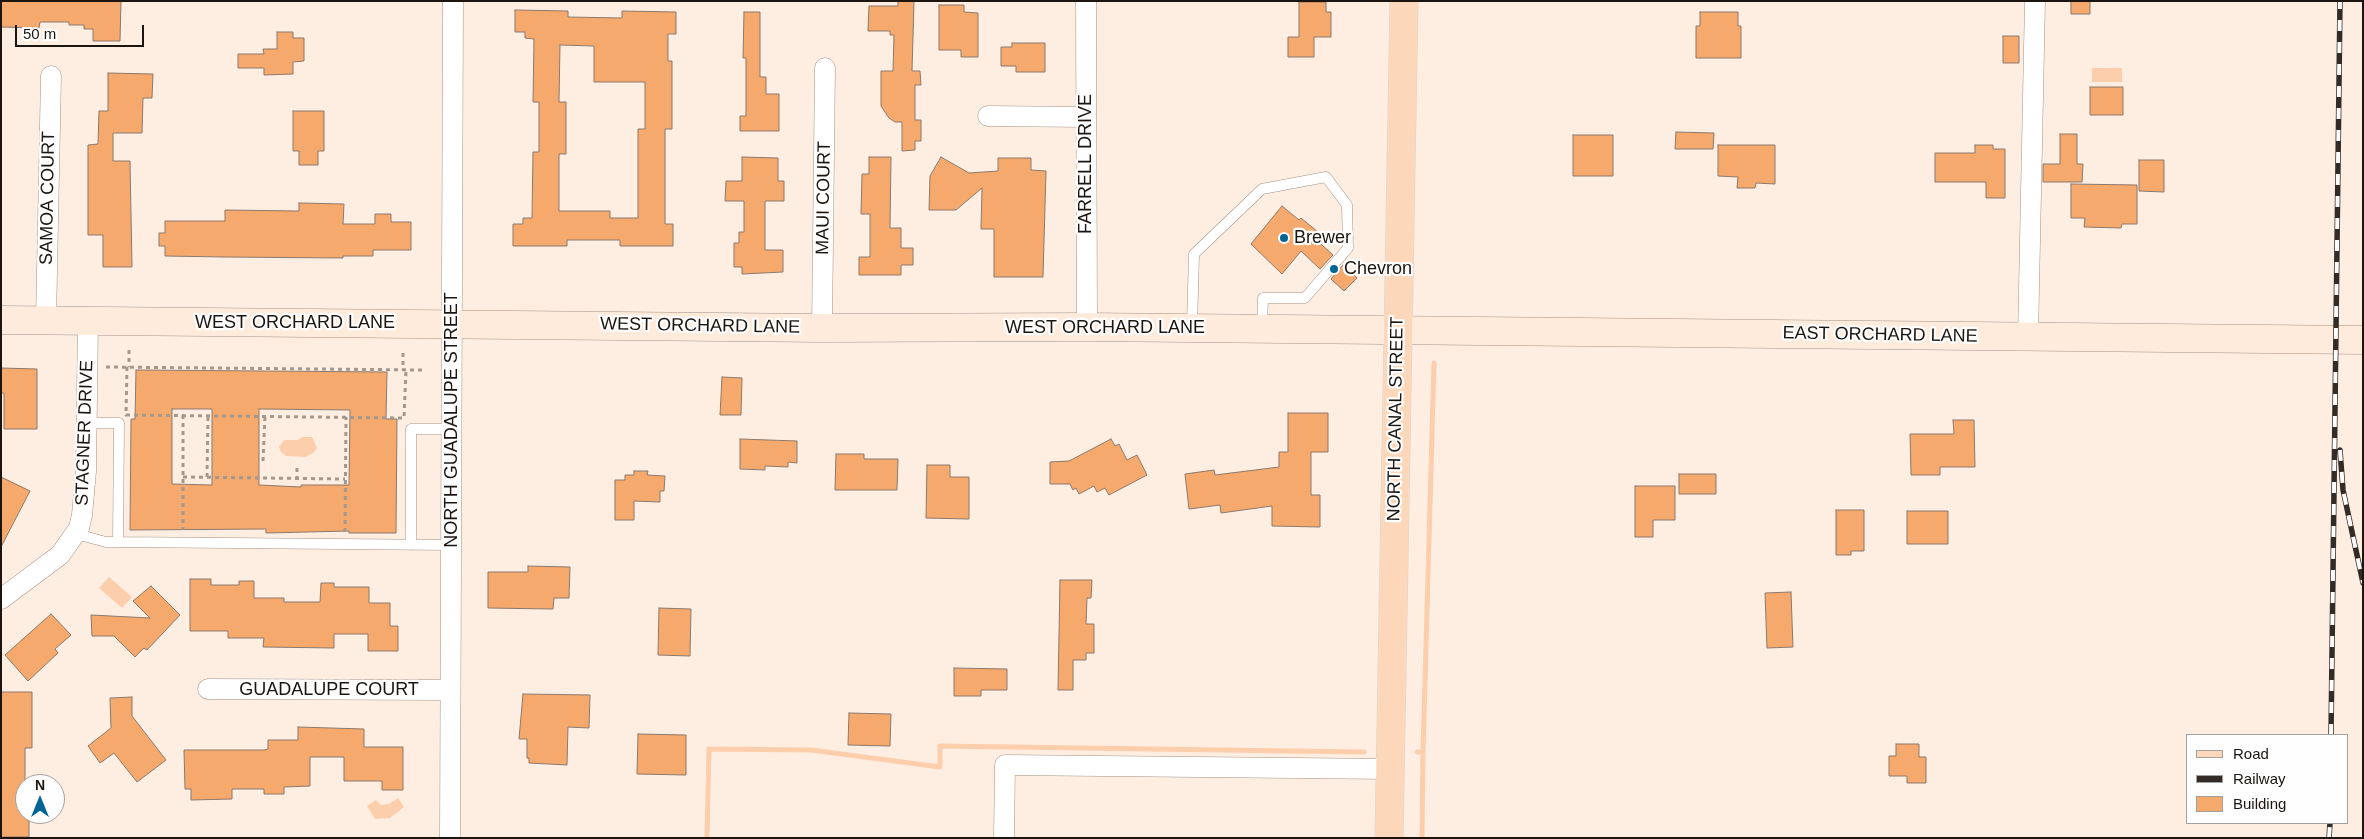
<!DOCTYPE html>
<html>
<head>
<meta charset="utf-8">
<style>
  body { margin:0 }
  #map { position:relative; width:2364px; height:839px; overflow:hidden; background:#feeee2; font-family:Arial,sans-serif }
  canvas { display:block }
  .frame { position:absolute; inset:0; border:2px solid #1b140f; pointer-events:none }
  .legend { position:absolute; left:2186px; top:734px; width:162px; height:90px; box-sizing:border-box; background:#fefefe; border:1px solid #a3a09e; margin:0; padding:6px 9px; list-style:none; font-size:15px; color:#1b140f }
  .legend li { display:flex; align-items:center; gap:10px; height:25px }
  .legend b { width:25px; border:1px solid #a3a09e }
  .north { position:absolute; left:15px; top:774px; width:50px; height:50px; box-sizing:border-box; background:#fefefe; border:1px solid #a3a09e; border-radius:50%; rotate:0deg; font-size:14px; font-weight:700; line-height:20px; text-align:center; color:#1b140f }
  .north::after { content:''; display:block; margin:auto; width:18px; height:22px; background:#006594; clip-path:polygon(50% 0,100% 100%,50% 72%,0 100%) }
  .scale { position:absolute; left:15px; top:25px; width:129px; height:22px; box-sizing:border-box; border:2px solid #1b140f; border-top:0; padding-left:6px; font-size:15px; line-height:18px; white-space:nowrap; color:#1b140f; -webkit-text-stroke:4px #fefefe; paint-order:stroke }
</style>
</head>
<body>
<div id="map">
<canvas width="2364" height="839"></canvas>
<div class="frame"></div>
<ul class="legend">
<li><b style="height:6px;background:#fdd7b9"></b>Road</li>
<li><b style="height:6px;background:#332b25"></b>Railway</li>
<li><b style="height:14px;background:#f6a96d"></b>Building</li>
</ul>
<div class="north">N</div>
<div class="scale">50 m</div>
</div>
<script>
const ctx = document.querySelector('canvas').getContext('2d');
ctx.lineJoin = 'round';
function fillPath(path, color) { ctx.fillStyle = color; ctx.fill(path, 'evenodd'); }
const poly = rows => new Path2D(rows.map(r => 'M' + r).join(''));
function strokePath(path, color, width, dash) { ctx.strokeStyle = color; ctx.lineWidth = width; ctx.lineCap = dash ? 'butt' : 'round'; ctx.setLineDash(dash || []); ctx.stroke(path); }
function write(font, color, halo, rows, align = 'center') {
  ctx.font = font + ' Arial,sans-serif'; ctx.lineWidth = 4.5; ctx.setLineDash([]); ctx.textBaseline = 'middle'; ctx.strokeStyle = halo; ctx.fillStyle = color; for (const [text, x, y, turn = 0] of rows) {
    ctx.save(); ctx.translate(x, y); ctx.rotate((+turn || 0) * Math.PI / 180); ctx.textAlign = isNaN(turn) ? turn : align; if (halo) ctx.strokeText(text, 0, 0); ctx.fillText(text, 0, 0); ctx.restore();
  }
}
fillPath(poly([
  [2092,68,2122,68,2122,82,2092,82],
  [302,437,312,437,317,448,313,453,306,457,286,456,281,452,279,447,284,440,298,440],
  [109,577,132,597,122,608,99,588],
  [398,798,404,807,390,818,375,819,367,806,376,800,381,805,389,804]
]), '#fdceab');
strokePath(poly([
  [1417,752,1423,752,1422,838],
  [1423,752,1434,363],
  [707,838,709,749,811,750,940,767,940,746,1364,752]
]), '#fdceab', 5);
const building = poly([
  [1,1,121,1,120,41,93,41,93,29,84,29,84,25,69,25,69,22,40,22,39,28,1,27,1,1],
  [898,1,914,1,912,71,920,71,921,85,915,85,915,120,921,120,921,141,915,141,915,150,902,151,902,122,895,122,889,118,881,106,881,71,893,71,894,35,890,35,890,31,868,31,869,6,898,6,898,1],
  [2071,1,2090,1,2090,14,2071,14,2071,1],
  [1299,2,1326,2,1326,12,1331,12,1331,37,1314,37,1314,57,1288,57,1288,37,1299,37,1299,2],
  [939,5,964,5,964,12,978,13,978,57,961,57,961,50,939,50,939,5],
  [515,10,568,11,568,17,622,18,622,11,676,12,676,34,668,34,668,61,672,61,672,129,665,129,665,224,673,224,673,246,620,246,620,240,567,240,567,246,513,246,513,224,523,224,523,218,532,218,533,152,539,152,539,102,533,102,534,39,525,38,525,32,515,32,515,10],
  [560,45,594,46,594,82,645,82,645,129,638,129,638,218,610,218,610,211,559,211,559,154,566,154,566,102,559,102,560,45],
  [744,12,760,12,760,77,766,77,766,94,779,94,779,131,740,131,740,116,746,116,746,58,743,58,744,12],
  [1700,12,1738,12,1738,26,1741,26,1741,58,1696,58,1696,26,1700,26,1700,12],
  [277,32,293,32,293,38,304,38,304,61,293,62,293,74,264,75,264,68,238,68,238,54,264,54,263,49,277,49,277,32],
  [2003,36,2019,36,2019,63,2003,63,2003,36],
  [1012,43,1045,43,1045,72,1016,72,1016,66,1001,66,1001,47,1012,47,1012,43],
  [108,73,153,74,152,98,143,98,142,133,113,133,113,161,130,161,132,267,103,267,103,235,88,235,88,145,98,144,99,111,108,111,108,73],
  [2090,87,2123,87,2123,115,2090,115,2090,87],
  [293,111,324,111,324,151,318,151,318,165,299,165,299,151,293,151,293,111],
  [1676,132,1714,133,1713,149,1675,149,1676,132],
  [2060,134,2077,134,2077,164,2083,164,2082,182,2043,182,2043,164,2060,164,2060,134],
  [1573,135,1613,135,1613,176,1573,176,1573,135],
  [1718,145,1775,145,1775,184,1756,183,1755,188,1737,188,1738,177,1718,176,1718,145],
  [1975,145,1993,145,1993,149,2005,149,2005,198,1986,198,1986,182,1935,182,1935,153,1975,153,1975,145],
  [742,157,778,158,778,181,784,181,784,201,765,201,765,250,783,250,783,272,742,274,742,267,734,267,734,243,739,243,739,232,744,232,744,201,725,201,726,181,742,181,742,157],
  [869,157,891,157,890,228,901,228,901,248,913,248,913,265,901,265,901,275,859,275,859,257,870,257,870,214,861,214,862,174,869,174,869,157],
  [941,157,969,173,998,171,998,158,1031,158,1031,170,1046,171,1043,277,994,277,994,229,981,229,982,188,956,210,929,210,930,176,941,157],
  [2139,160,2164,160,2164,192,2139,191,2139,160],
  [2071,184,2137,185,2137,224,2122,224,2121,228,2084,227,2085,218,2071,218,2071,184],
  [299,203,344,204,343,224,375,224,375,214,391,214,391,222,411,222,411,250,373,250,373,256,343,256,343,258,224,257,165,256,165,246,159,246,159,233,165,233,165,221,225,221,225,210,299,211,299,203],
  [1282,206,1299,220,1301,218,1318,232,1313,237,1333,255,1320,269,1301,251,1282,274,1251,244,1282,206],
  [1343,265,1357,278,1344,291,1331,279,1343,265],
  [1,368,37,369,37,429,4,429,4,393,1,393,1,368],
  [136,370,387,372,386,419,397,419,396,533,349,533,349,531,266,533,266,529,130,530,131,419,135,419,136,370],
  [172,409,212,409,212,485,172,484,172,409],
  [259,409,350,410,349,485,301,485,301,487,259,485,259,409],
  [722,377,742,378,741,415,720,415,722,377],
  [1288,413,1328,413,1328,452,1311,452,1311,495,1320,495,1320,527,1272,526,1272,506,1221,513,1220,505,1189,509,1185,474,1214,470,1215,475,1279,467,1279,452,1288,452,1288,413],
  [1953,420,1974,420,1975,467,1940,467,1940,475,1911,475,1910,434,1954,434,1953,420],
  [740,439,797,441,797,463,788,462,788,467,765,466,765,470,740,469,740,439],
  [1111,439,1115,446,1119,444,1127,460,1137,455,1147,475,1109,495,1105,488,1097,492,1094,486,1079,494,1076,488,1073,490,1070,484,1050,484,1050,462,1069,461,1111,439],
  [836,454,864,454,864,459,898,459,897,490,835,490,836,454],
  [927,465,950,465,950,477,969,477,969,519,926,518,927,465],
  [634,471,648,471,647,475,665,476,664,491,660,491,660,502,634,501,634,520,615,520,615,480,625,480,625,475,634,475,634,471],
  [1679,474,1716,474,1716,494,1679,494,1679,474],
  [1,477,30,491,1,547,1,477],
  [1635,486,1675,486,1675,520,1653,520,1653,537,1635,537,1635,486],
  [1836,510,1864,510,1864,551,1851,551,1851,555,1836,555,1836,510],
  [1907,511,1948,511,1948,544,1907,544,1907,511],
  [528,566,570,567,569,598,554,598,553,609,488,608,488,572,528,572,528,566],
  [190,579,211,579,211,585,239,585,239,581,254,581,254,598,284,598,284,602,320,602,321,583,334,583,334,587,369,587,369,603,390,603,390,626,398,626,398,651,368,651,368,634,334,634,334,648,263,647,264,638,228,638,228,631,190,631,190,579],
  [1060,580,1092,580,1091,598,1087,598,1086,624,1094,624,1094,653,1086,653,1086,660,1073,660,1073,690,1058,690,1060,580],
  [151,586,180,615,147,650,144,648,135,657,114,636,92,636,91,615,150,618,133,601,151,586],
  [1791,592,1793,647,1767,648,1765,593,1791,592],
  [659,608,691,609,690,656,658,655,659,608],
  [51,614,71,635,55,649,58,653,28,681,5,655,51,614],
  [954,668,1007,669,1007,690,981,690,981,696,954,696,954,668],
  [1,692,32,692,32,748,25,748,25,814,27,814,27,820,29,820,29,837,1,837,1,692],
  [523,694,590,695,589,728,568,727,567,765,529,763,529,758,527,758,527,739,519,739,523,694],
  [132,697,132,716,166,760,137,782,114,753,100,763,88,746,111,728,110,698,132,697],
  [849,713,891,714,890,746,848,745,849,713],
  [298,727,364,729,364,747,403,747,403,790,382,790,382,781,344,781,344,757,310,757,310,786,284,787,284,794,264,794,264,789,232,789,232,799,191,800,191,789,185,789,184,750,264,750,268,749,268,740,298,740,298,727],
  [638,734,686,735,686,775,637,774,638,734],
  [1896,744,1919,744,1919,757,1926,757,1926,783,1907,783,1907,776,1889,776,1889,756,1896,756,1896,744]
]);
fillPath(building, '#f6a96d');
strokePath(building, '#8b796c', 1);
const lane = poly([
  [1192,326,1194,254,1262,189,1326,177,1347,205,1348,248,1305,298,1263,298,1262,328],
  [87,423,119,423,118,542],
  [76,534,106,542,118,542,451,545],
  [411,545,411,429,452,429]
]);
const street = poly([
  [1086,1,1087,327],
  [988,116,1085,117],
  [46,320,51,76],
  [822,328,825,68],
  [2028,337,2035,1],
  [1,599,60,555,79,528,82,515,86,471,88,321],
  [208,689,450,690],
  [450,838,453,1],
  [1004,838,1005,765,1390,769]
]);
const secondary = poly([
  [1,320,822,328,1087,327,2363,340]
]);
const primary = poly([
  [1389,838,1404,1]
]);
strokePath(lane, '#a49184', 11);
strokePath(street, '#a49184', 21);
strokePath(secondary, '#a49184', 29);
strokePath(primary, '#d6d5d4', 29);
strokePath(poly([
  [129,350,129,367],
  [403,353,403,370],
  [106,367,423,370],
  [127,367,126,415,404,418,406,370],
  [183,415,183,530],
  [263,461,265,416],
  [297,468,297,478],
  [183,477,345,479],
  [207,477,208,415],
  [345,532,346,417]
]), '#a4988e', 3, [4, 4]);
strokePath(lane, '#fff', 10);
strokePath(street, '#fff', 20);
strokePath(secondary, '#feebdc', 28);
strokePath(primary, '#fdd7b9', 28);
const rail = poly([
  [2340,450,2343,490,2363,583],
  [2331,735,2340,1],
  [2329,838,2330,823]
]);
strokePath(rail, '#332b25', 5.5);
strokePath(rail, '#fefefe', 4, [11]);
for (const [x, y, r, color] of [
  [1284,238,5,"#006594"],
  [1334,269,5,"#006594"]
]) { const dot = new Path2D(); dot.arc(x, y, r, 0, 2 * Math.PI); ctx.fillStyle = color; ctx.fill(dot); strokePath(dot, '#fefefe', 2); }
write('18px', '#1b140f', '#fefefe', [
  ["FARRELL DRIVE",1086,164,-90],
  ["SAMOA COURT",48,198,-89],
  ["MAUI COURT",824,198,-89],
  ["WEST ORCHARD LANE",295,323],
  ["WEST ORCHARD LANE",700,326,1],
  ["WEST ORCHARD LANE",1105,328],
  ["EAST ORCHARD LANE",1880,335,1],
  ["NORTH CANAL STREET",1396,419,-89],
  ["NORTH GUADALUPE STREET",452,420,-90],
  ["STAGNER DRIVE",85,433,-88],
  ["GUADALUPE COURT",329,690]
]);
write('18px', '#1b140f', '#fefefe', [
  ["Brewer",1294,238],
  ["Chevron",1344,269]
], 'left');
</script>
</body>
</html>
